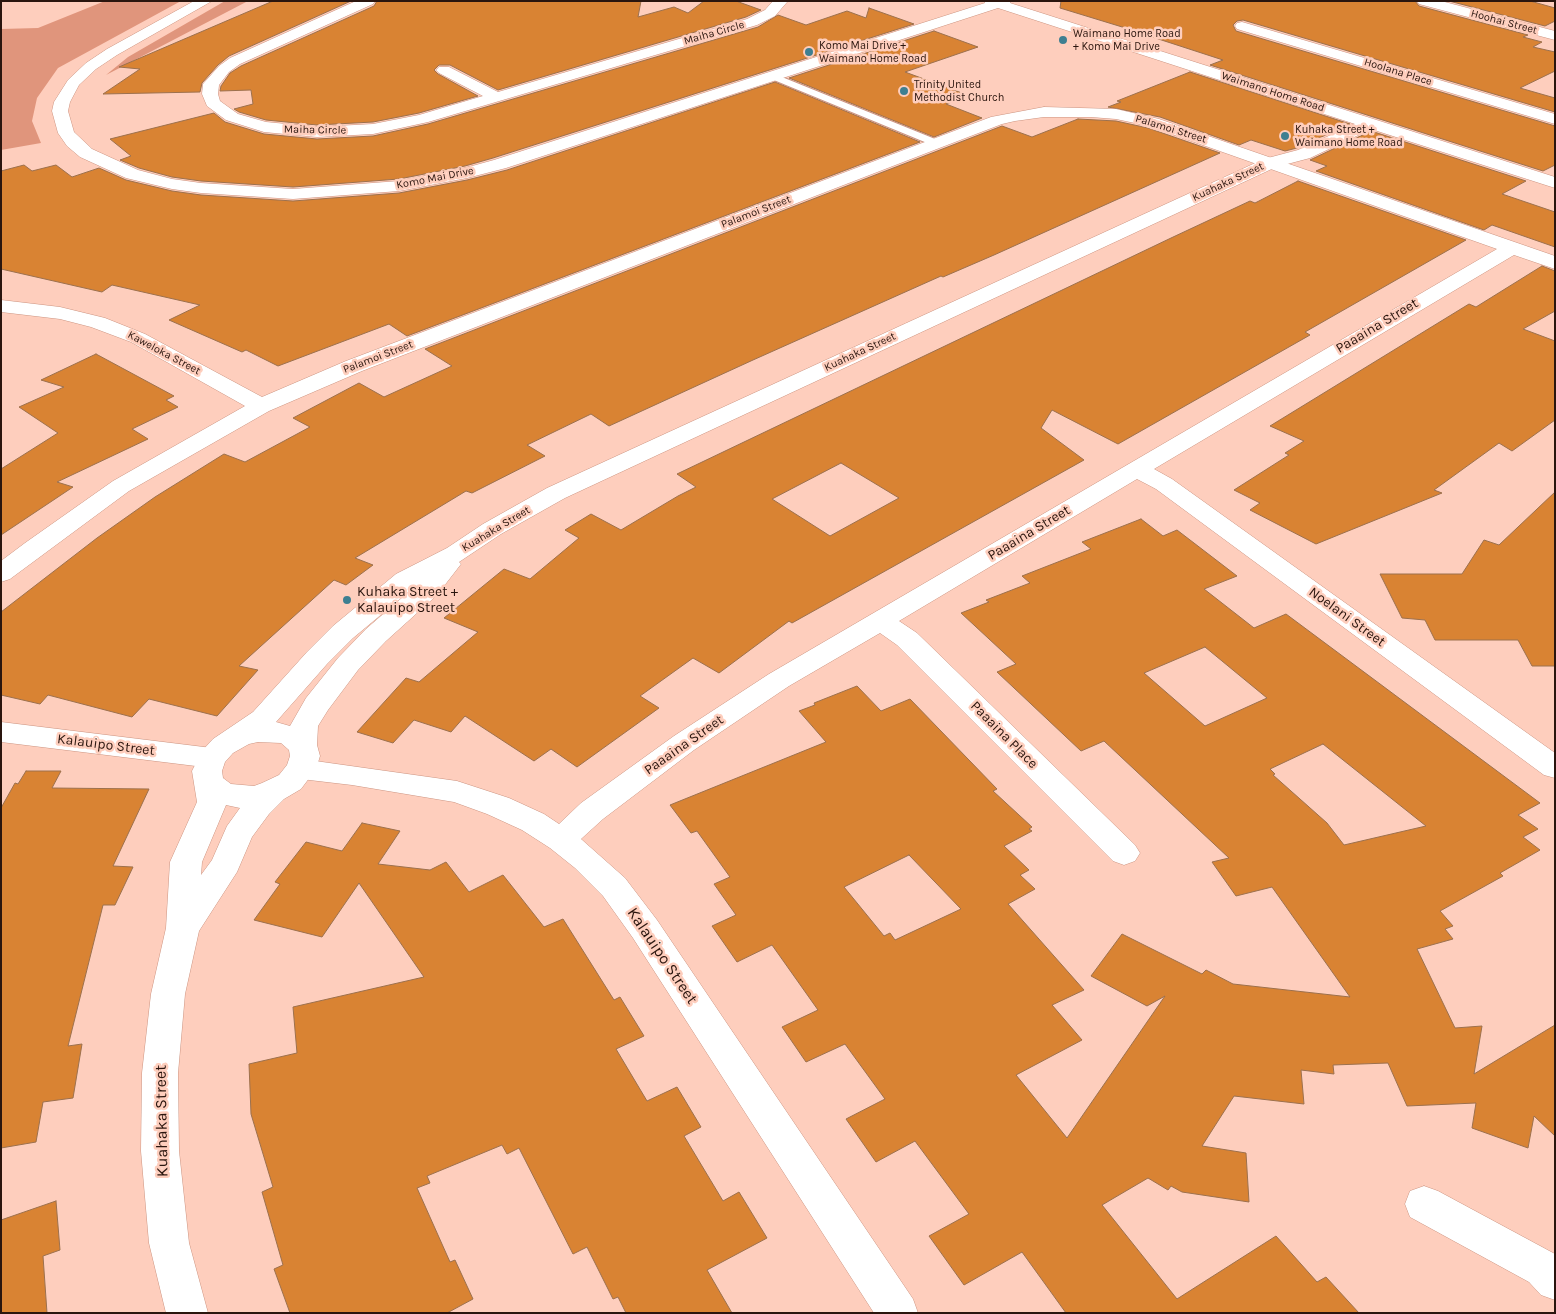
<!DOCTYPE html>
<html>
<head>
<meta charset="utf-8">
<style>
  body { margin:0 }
  #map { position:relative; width:1556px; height:1314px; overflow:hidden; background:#fecebd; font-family:Karla,sans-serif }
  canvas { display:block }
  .frame { position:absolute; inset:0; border:2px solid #2a150e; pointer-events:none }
</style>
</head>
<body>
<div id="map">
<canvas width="1556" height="1314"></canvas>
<div class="frame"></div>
</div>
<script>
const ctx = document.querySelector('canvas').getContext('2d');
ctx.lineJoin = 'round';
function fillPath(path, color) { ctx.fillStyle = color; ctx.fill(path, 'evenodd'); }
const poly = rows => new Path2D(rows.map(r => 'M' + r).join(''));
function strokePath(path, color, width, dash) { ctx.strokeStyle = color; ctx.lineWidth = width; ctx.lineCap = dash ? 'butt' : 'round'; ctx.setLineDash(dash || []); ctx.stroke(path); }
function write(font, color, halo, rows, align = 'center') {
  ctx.font = font + ' Karla,sans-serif'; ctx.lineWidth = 5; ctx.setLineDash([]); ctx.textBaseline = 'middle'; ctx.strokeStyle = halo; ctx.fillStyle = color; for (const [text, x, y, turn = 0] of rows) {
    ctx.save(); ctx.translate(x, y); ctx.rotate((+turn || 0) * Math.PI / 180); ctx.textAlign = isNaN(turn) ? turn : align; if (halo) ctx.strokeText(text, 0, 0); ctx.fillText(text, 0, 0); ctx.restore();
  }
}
fillPath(poly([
  [105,1,181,1,58,68,37,98,32,121,41,143,1,150,1,29,38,28],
  [225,1,248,1,106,75,128,57]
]), '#e0957c');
const building = poly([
  [273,1,351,1,229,56,218,65,202,83,200,92,103,94,140,69,119,67,273,1],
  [377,1,641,1,638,17,674,7,688,13,704,1,736,1,761,10,746,17,498,90,450,65,439,65,434,70,438,74,478,96,419,113,373,122,317,125,266,120,239,112,234,109,253,104,251,90,220,91,221,86,230,73,241,66,374,6,377,1],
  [1061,1,1415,1,1419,6,1528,35,1523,37,1542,42,1533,47,1555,52,1555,71,1520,88,1555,98,1555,112,1243,20,1237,21,1233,25,1236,31,1555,126,1555,165,1543,171,1210,65,1223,60,1140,33,1136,34,1132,30,1060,8,1061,1],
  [1449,1,1530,1,1555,8,1555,21,1545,26,1449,1],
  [869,8,914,24,493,158,465,166,399,179,293,187,201,181,172,177,139,168,120,160,131,156,110,139,214,113,225,122,264,134,317,139,373,136,428,124,758,27,778,15,806,25,847,11,866,18,869,8],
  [934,31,978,47,905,72,970,96,946,104,982,118,934,137,789,78,934,31],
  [1190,72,1350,124,1297,148,1285,151,1251,140,1239,145,1160,117,1108,107,1121,102,1117,101,1190,72],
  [775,82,920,142,407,336,389,324,278,366,246,350,242,352,169,320,200,305,112,285,102,292,1,269,1,171,24,165,32,171,56,165,72,177,99,168,126,180,172,191,201,195,293,201,399,193,467,180,507,170,775,82],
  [1078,119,1116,121,1148,128,1220,153,994,255,943,277,941,276,753,360,609,426,591,414,527,445,545,456,472,493,466,491,355,558,373,565,346,585,334,580,239,666,258,670,217,716,149,699,132,717,48,695,40,704,1,695,1,612,97,538,155,497,224,454,245,462,310,427,293,418,359,383,384,397,452,366,425,349,1002,126,1032,137,1078,119],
  [1371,131,1526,181,1502,194,1555,212,1555,247,1492,225,1484,230,1316,171,1327,166,1310,160,1371,131],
  [1298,181,1466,240,1305,332,1310,335,1118,444,1052,410,1041,428,1084,460,792,623,789,621,719,673,693,658,640,696,659,708,577,767,551,749,534,761,465,716,451,732,414,720,393,743,357,732,406,678,419,682,478,632,444,618,504,569,530,579,579,538,565,530,591,514,621,530,678,496,696,487,677,474,1171,238,1250,201,1255,203,1298,181],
  [841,463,899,498,830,536,772,499,841,463],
  [1542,266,1555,271,1555,311,1523,329,1555,341,1555,420,1512,451,1499,443,1434,490,1442,493,1316,544,1250,510,1260,503,1234,490,1289,455,1285,453,1304,441,1270,426,1469,304,1476,307,1542,266],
  [96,354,174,396,166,400,178,407,132,429,148,439,57,482,73,487,1,535,1,469,58,433,19,407,64,387,41,380,96,354],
  [1555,492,1555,666,1532,666,1518,640,1435,640,1425,620,1402,618,1380,574,1462,574,1484,540,1499,545,1555,492],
  [1141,519,1163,536,1177,530,1237,576,1204,589,1254,628,1286,614,1540,803,1518,815,1538,829,1523,837,1540,850,1500,873,1503,876,1440,911,1453,926,1445,929,1453,939,1417,949,1455,1028,1482,1026,1474,1074,1555,1025,1555,1136,1534,1116,1528,1148,1472,1128,1476,1103,1407,1106,1388,1063,1333,1065,1334,1074,1301,1070,1304,1104,1234,1096,1202,1146,1246,1153,1249,1202,1182,1192,1171,1186,1168,1190,1148,1178,1102,1205,1177,1299,1276,1236,1317,1282,1326,1277,1359,1313,1066,1313,1022,1252,964,1285,929,1236,969,1214,915,1141,876,1162,846,1119,885,1099,845,1044,806,1062,782,1027,818,1010,772,945,737,962,712,926,736,915,714,884,730,877,697,831,691,833,670,805,826,742,799,711,815,705,814,703,857,686,881,711,910,699,997,789,993,791,1032,827,1029,829,1032,831,1004,846,1029,870,1020,875,1035,889,1008,904,1084,990,1052,1005,1082,1040,1016,1075,1067,1138,1165,996,1147,1006,1091,976,1122,934,1202,974,1206,970,1233,984,1350,997,1272,887,1236,896,1212,862,1229,858,1104,741,1081,751,997,672,1016,664,961,613,989,602,986,600,1030,583,1022,576,1091,549,1082,542,1141,519],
  [1205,647,1267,698,1205,726,1144,673,1205,647],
  [1323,744,1426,826,1344,845,1327,823,1273,775,1275,774,1270,769,1323,744],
  [909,855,961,909,895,940,890,933,884,936,844,887,909,855],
  [26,771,61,771,52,788,149,789,113,866,133,867,115,905,103,905,68,1046,82,1044,73,1098,43,1102,36,1142,1,1148,1,808,15,783,18,784,26,771],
  [362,823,400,831,378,864,430,870,446,862,469,892,503,875,544,927,563,919,614,1000,620,997,644,1036,616,1049,647,1101,677,1087,701,1127,684,1136,723,1201,739,1192,767,1238,707,1270,732,1313,626,1313,618,1297,613,1299,587,1247,573,1254,519,1148,507,1154,502,1145,427,1176,430,1183,417,1188,450,1262,455,1260,473,1299,447,1313,290,1313,274,1269,283,1265,262,1192,273,1187,251,1114,249,1064,297,1053,293,1007,424,977,359,883,322,937,254,920,280,884,275,882,306,842,342,851,362,823],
  [56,1201,60,1250,43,1256,47,1313,1,1313,1,1220,56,1201]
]);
fillPath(building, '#d98333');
strokePath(building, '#9c704d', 1);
const lane = poly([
  [772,73,940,141,941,143,940,145,932,145,769,78,767,76,772,73]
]);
const street = poly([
  [356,1,375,1,373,4,240,64,229,72,219,85,218,94,220,101,238,114,266,122,317,127,373,124,419,115,483,96,439,73,436,70,439,67,449,67,498,92,747,19,765,10,773,1,788,1,775,16,757,25,428,122,373,134,317,137,264,132,226,120,207,106,202,94,203,84,219,66,230,58,356,1],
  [1417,1,1441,1,1555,31,1555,40,1419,4,1417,1],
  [1242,22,1555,114,1555,124,1237,29,1235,26,1237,23,1242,22],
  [1044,107,1116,109,1159,119,1555,256,1555,269,1514,255,1154,469,1172,479,1555,753,1555,778,1544,775,1156,489,1137,479,899,621,917,633,1135,845,1140,853,1135,861,1124,865,1113,861,897,645,880,633,789,686,694,750,603,819,581,839,625,878,657,920,913,1299,918,1313,874,1313,633,938,603,896,575,868,550,848,522,830,487,814,454,802,352,785,301,779,290,776,286,769,290,762,301,759,457,781,509,798,544,814,559,824,581,803,674,736,769,674,1497,249,1149,126,1116,119,1091,117,1044,117,1015,121,1002,124,942,147,362,371,269,411,129,491,10,579,1,582,1,561,25,543,113,481,245,406,131,342,91,327,60,319,1,312,1,300,60,307,105,318,145,334,262,397,346,361,991,117,1044,107],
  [1,722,212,748,222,751,227,758,222,765,212,768,1,742,1,722],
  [1424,1186,1438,1191,1555,1254,1555,1300,1541,1295,1529,1282,1410,1217,1405,1204,1410,1191,1424,1186]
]);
const secondary = poly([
  [194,1,212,1,117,55,96,69,79,85,70,102,68,111,74,132,92,149,138,170,172,179,201,183,293,189,399,181,465,168,494,160,985,3,984,1,1011,1,1010,3,1555,177,1555,188,1371,129,1310,158,1276,167,565,498,501,534,459,562,461,564,437,595,386,641,358,670,328,710,318,726,317,745,320,756,316,769,301,789,284,799,269,814,252,837,237,872,199,931,185,994,178,1073,179,1151,189,1243,208,1313,166,1313,149,1243,141,1151,142,1073,151,994,166,928,170,862,197,802,192,771,202,751,213,739,253,712,307,652,333,626,396,574,447,548,483,524,547,488,1264,159,1298,150,1355,124,998,8,506,168,467,178,399,191,293,199,201,193,172,189,126,178,80,157,67,146,58,133,52,111,54,102,68,80,86,63,107,49,194,1],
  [419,583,366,629,338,658,306,698,290,726,276,722,327,664,353,638,419,583],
  [258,742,281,743,289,750,290,756,287,765,279,775,262,783,254,786,231,784,223,778,222,771,225,762,233,753,249,744,258,742],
  [226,805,240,808,227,826,212,860,201,875,202,862,226,805]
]);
strokePath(lane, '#cc9481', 2);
strokePath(street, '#cc9481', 1);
strokePath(secondary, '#cc9481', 1);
fillPath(lane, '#fff');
fillPath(street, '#fff');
fillPath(secondary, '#fff');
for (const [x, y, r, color] of [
  [1063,40,5,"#3e7f91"],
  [809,52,5,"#3e7f91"],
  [904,91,5,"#3e7f91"],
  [1285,136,5,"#3e7f91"],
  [347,600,5,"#3e7f91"]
]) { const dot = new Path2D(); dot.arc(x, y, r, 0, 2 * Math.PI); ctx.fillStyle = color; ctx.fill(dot); strokePath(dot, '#fecebd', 2); }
write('11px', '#2a150e', '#fecebd', [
  ["Hoohai Street",1504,22,15],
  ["Maiha Circle",714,33,-16],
  ["Hoolana Place",1398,72,17],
  ["Waimano Home Road",1273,92,18],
  ["Palamoi Street",1171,129,17],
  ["Maiha Circle",315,130,1],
  ["Komo Mai Drive",435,178,-11],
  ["Kuahaka Street",1228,182,-25],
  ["Palamoi Street",756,212,-21],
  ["Kuahaka Street",860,352,-25],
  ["Kaweloka Street",164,353,28],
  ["Palamoi Street",378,357,-21],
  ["Kuahaka Street",496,529,-31]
]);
write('11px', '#2a150e', '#fecebd', [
  ["Waimano Home Road",1073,34],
  ["+ Komo Mai Drive",1073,47],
  ["Komo Mai Drive +",819,46],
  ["Waimano Home Road",819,59],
  ["Trinity United",914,85],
  ["Methodist Church",914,98],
  ["Kuhaka Street +",1295,130],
  ["Waimano Home Road",1295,143]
], 'left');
write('14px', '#2a150e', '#fecebd', [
  ["Paaaina Street",1377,326,-31],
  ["Paaaina Street",1029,533,-31],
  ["Noelani Street",1347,617,36],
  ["Paaaina Place",1004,735,45],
  ["Kalauipo Street",106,745,7],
  ["Paaaina Street",684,745,-35]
]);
write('14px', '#2a150e', '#fecebd', [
  ["Kuhaka Street +",357,592],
  ["Kalauipo Street",357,608]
], 'left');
write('16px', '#2a150e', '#fecebd', [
  ["Kalauipo Street",662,956,56],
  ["Kuahaka Street",162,1121,-91]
]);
</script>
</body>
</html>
